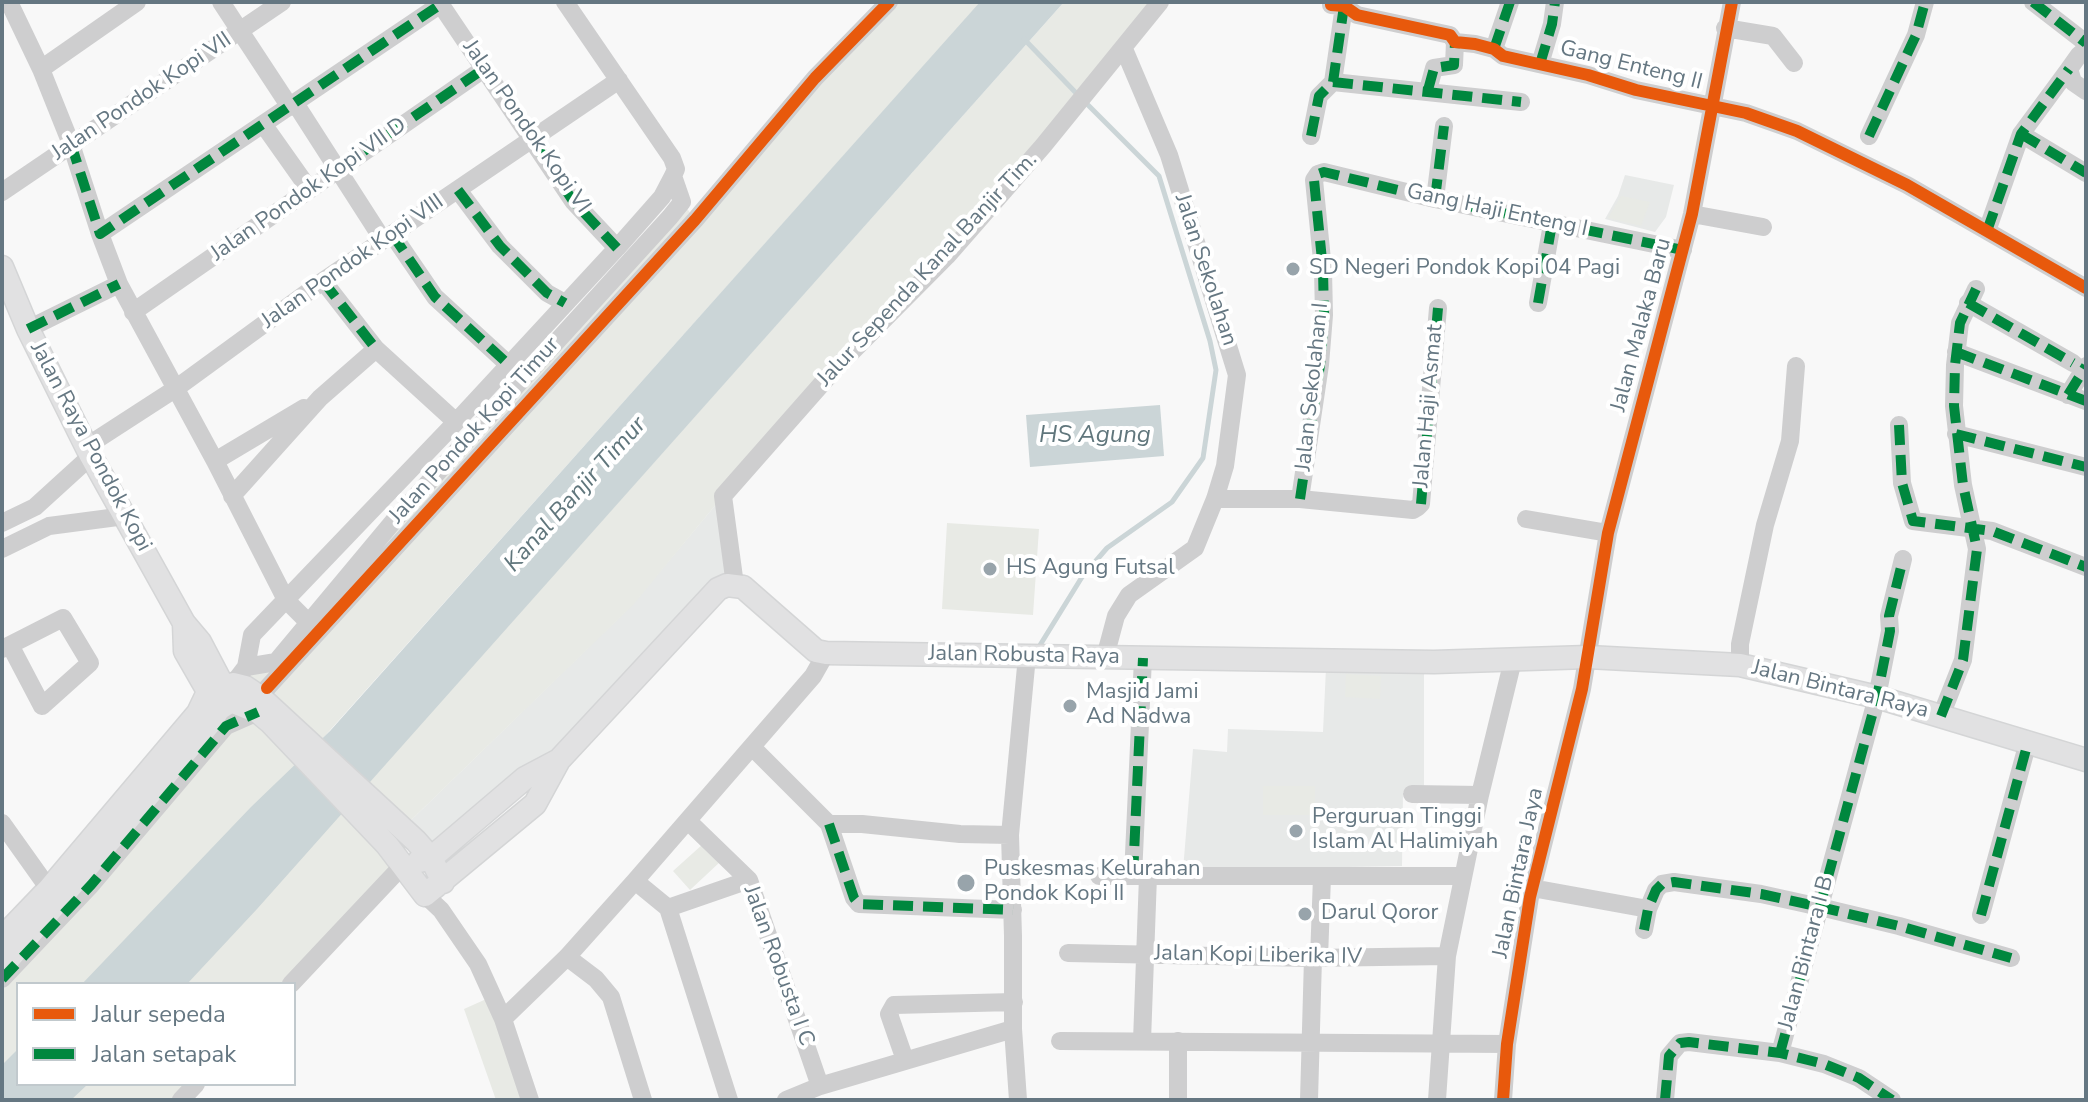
<!DOCTYPE html>
<html>
<head>
<meta charset="utf-8">
<style>
  body { margin:0 }
  #map { position:relative; width:2088px; height:1102px; overflow:hidden; background:#f8f8f8; font-family:"Nunito Sans",sans-serif }
  canvas { display:block }
  .frame { position:absolute; inset:0; border:4px solid #657782; pointer-events:none }
  .legend { position:absolute; left:16px; top:982px; width:280px; height:104px; box-sizing:border-box; background:#fff; border:2px solid #c1c9cd; margin:0; padding:10px 14px; list-style:none; font-size:24px; color:#657782 }
  .legend li { display:flex; align-items:center; gap:16px; height:40px }
  .legend b { width:40px; border:2px solid #c1c9cd }
</style>
</head>
<body>
<div id="map">
<canvas width="2088" height="1102"></canvas>
<div class="frame"></div>
<ul class="legend">
<li><b style="height:10px;background:#e8590c"></b>Jalur sepeda</li>
<li><b style="height:10px;background:#00873e"></b>Jalan setapak</li>
</ul>
</div>
<script>
const ctx = document.querySelector('canvas').getContext('2d');
ctx.lineJoin = 'round';
function fillPath(path, color) { ctx.fillStyle = color; ctx.fill(path, 'evenodd'); }
const poly = rows => new Path2D(rows.map(r => 'M' + r).join(''));
function strokePath(path, color, width, dash) { ctx.strokeStyle = color; ctx.lineWidth = width; ctx.lineCap = dash ? 'butt' : 'round'; ctx.setLineDash(dash || []); ctx.stroke(path); }
function write(font, color, halo, rows, align = 'center') {
  ctx.font = font + ' "Nunito Sans",sans-serif'; ctx.lineWidth = 8; ctx.setLineDash([]); ctx.textBaseline = 'middle'; ctx.strokeStyle = halo; ctx.fillStyle = color; for (const [text, x, y, turn = 0] of rows) {
    ctx.save(); ctx.translate(x, y); ctx.rotate((+turn || 0) * Math.PI / 180); ctx.textAlign = isNaN(turn) ? turn : align; if (halo) ctx.strokeText(text, 0, 0); ctx.fillText(text, 0, 0); ctx.restore();
  }
}
fillPath(poly([
  [1625,175,1674,185,1666,217,1655,232,1605,219,1618,196],
  [723,496,735,585,559,760,431,858,403,828,632,605],
  [1326,668,1424,673,1424,790,1403,792,1402,866,1183,870,1193,749,1227,752,1228,729,1323,732]
]), '#e7e9e8');
fillPath(poly([
  [890,2,981,2,315,747,239,672,276,662,682,202,695,219],
  [1064,2,1160,2,723,496,633,605,403,828,360,792],
  [1621,196,1650,202,1641,226,1608,218],
  [947,523,1039,529,1033,615,942,609],
  [1346,674,1381,676,1380,699,1345,697],
  [219,709,258,712,403,865,291,984,18,984,18,1084,196,1084,181,1100,2,1100,2,967],
  [1263,786,1315,786,1315,815,1263,815],
  [703,844,720,862,690,890,673,871],
  [493,996,530,1100,496,1100,464,1009]
]), '#e8eae5');
fillPath(poly([
  [980,2,1064,2,257,909,187,984,82,984,251,807,330,731],
  [1160,405,1164,456,1030,467,1026,415],
  [18,1049,18,1084,88,1084,71,1100,2,1100,2,1065]
]), '#cbd5d7');
strokePath(poly([
  [1024,39,1078,95],
  [1037,650,1082,577,1107,548,1172,502,1203,458,1216,370,1210,341,1159,176,1085,102]
]), '#cbd5d7', 5);
const major = poly([
  [2,267,28,329,91,456,184,623,200,642,231,701],
  [184,623,185,651,216,705],
  [215,689,233,684,245,687,260,697,416,841,431,858,443,882],
  [419,861,431,858,525,778,559,760],
  [2,938,49,889,198,713,208,692],
  [2,967,210,723,219,709,231,701,258,712,270,722,387,845,425,895,535,804,559,760,718,589,727,585,743,587,816,651,826,653,1434,662,1588,657,1740,665,1877,697,2086,760]
]);
strokePath(major, '#d4d5d6', 25);
strokePath(poly([
  [9,2,41,69,71,144,100,234,119,284,215,461,286,600,310,624],
  [221,2,290,107],
  [439,2,573,201,617,248],
  [1331,2,1331,5,1344,6,1357,15,1450,35,1455,42,1475,44,1494,49,1503,56,1588,75,1636,90,1746,113,1797,131,1907,185,2086,288],
  [2033,2,2086,43],
  [1725,28,1773,36,1794,63],
  [1494,49,1510,2],
  [2086,49,2079,55,2069,69,2073,82,2086,91],
  [1540,64,1552,24,1555,2],
  [41,69,137,2],
  [1333,82,1521,102],
  [1428,90,1434,68,1454,65,1455,42],
  [295,103,383,240],
  [263,124,309,189],
  [2021,134,2086,173],
  [1311,136,1319,96,1333,82,1344,6],
  [1869,136,1916,35,1925,2],
  [458,190,500,246,547,293,565,303],
  [2,192,282,2],
  [1435,199,1444,126],
  [1692,214,1763,227],
  [1987,231,2021,134,2069,69],
  [100,234,441,4],
  [392,234,435,297,508,364],
  [323,281,376,349,456,422],
  [1538,303,1552,224],
  [1968,303,2073,363],
  [133,312,485,68],
  [28,329,119,284],
  [1956,352,2086,401],
  [2068,395,2086,366],
  [1899,425,1902,483,1913,521,1992,531,2086,567],
  [1956,434,2086,467],
  [87,446,175,389,323,281,619,80],
  [215,461,304,408],
  [232,496,320,398,376,349],
  [1215,499,1300,499,1413,510,1418,507,1421,504,1438,308],
  [1300,499,1320,365,1324,315,1323,270,1314,180,1318,174,1324,172,1435,199,1683,250],
  [1526,519,1608,533],
  [2,523,35,507,91,456],
  [2,549,49,526,125,516],
  [735,585,723,496,834,370,947,256,1043,146,1160,2],
  [2,649,63,618,90,663,42,706,10,645],
  [1105,657,1116,616,1129,595,1195,548,1215,499,1225,466,1237,375,1169,155,1124,49],
  [1740,665,1740,644,1765,525,1790,441,1796,366],
  [246,667,276,662,397,517,670,217,682,202,673,176],
  [233,684,246,667,252,635,456,422,617,248,662,197,673,176,676,169,672,158,565,2],
  [267,688,695,220,815,78,889,2],
  [1941,716,1963,660,1977,549,1963,485,1954,406,1955,365,1960,323,1976,289],
  [752,747,829,824,854,898,859,904,1013,910],
  [1412,794,1480,795],
  [688,821,749,880,820,1086],
  [2,823,49,889],
  [829,824,862,824,960,834,1010,835],
  [1099,876,1462,876],
  [1133,876,1143,658],
  [635,881,668,908,729,1100],
  [1532,888,1648,909],
  [425,895,441,910,478,964,503,1019,530,1100],
  [668,908,749,880],
  [1981,915,2028,742],
  [1644,930,1648,909,1656,890,1662,884,1674,882,1761,894,1820,907,1899,926,2011,958],
  [1068,953,1313,958,1447,956],
  [567,957,596,979,611,997,643,1100],
  [1319,958,1322,877],
  [2,979,91,885,226,726,258,712],
  [291,984,403,865],
  [503,1019,567,957,635,881,813,676,826,653],
  [1060,1041,1507,1044],
  [1142,1041,1148,876],
  [1178,1041,1178,1100],
  [1780,1053,1877,697,1890,631,1889,616,1903,559],
  [905,1060,889,1014,894,1005,1014,1002],
  [181,1100,196,1084],
  [786,1100,820,1086,1013,1029],
  [1018,1100,1013,1029,1013,936,1010,835,1027,656],
  [1309,1100,1313,958],
  [1437,1100,1447,956,1480,795,1513,660],
  [1503,1100,1507,1044,1530,897,1582,689,1608,533,1692,214,1732,2],
  [1665,1100,1669,1056,1680,1043,1689,1042,1780,1053,1824,1064,1859,1078,1892,1100]
]), '#cececf', 18);
strokePath(major, '#e1e1e2', 22);
strokePath(poly([
  [2033,2,2086,43],
  [1494,49,1510,2],
  [1540,64,1552,24,1555,2],
  [1333,82,1521,102],
  [1428,90,1434,68,1454,65,1455,42],
  [2021,134,2086,173],
  [1311,136,1319,96,1333,82,1344,6],
  [1869,136,1916,35,1925,2],
  [532,139,573,201,617,248],
  [71,144,100,234,441,4],
  [339,168,485,68],
  [458,190,500,246,547,293,565,303],
  [1435,199,1444,126],
  [1987,231,2021,134,2069,69],
  [392,234,435,297,508,364],
  [323,281,376,349],
  [1538,303,1552,224],
  [1968,303,2073,363],
  [28,329,119,284],
  [1956,352,2086,401],
  [2068,395,2086,366],
  [1899,425,1902,483,1913,521,1992,531,2086,567],
  [1956,434,2086,467],
  [1300,499,1320,365,1324,315,1323,270,1314,180,1318,174,1324,172,1435,199,1683,250],
  [1421,504,1438,308],
  [1941,716,1963,660,1977,549,1963,485,1954,406,1955,365,1960,323,1976,289],
  [829,824,854,898,859,904,1013,910],
  [1133,876,1143,658],
  [1981,915,2028,742],
  [1644,930,1648,909,1656,890,1662,884,1674,882,1761,894,1820,907,1899,926,2011,958],
  [2,979,91,885,226,726,258,712],
  [1780,1053,1877,697,1890,631,1889,616,1903,559],
  [1665,1100,1669,1056,1680,1043,1689,1042,1780,1053,1824,1064,1859,1078,1892,1100]
]), '#00873e', 10, [20, 10]);
strokePath(poly([
  [1331,2,1331,5,1344,6,1357,15,1450,35,1455,42,1475,44,1494,49,1503,56,1588,75,1636,90,1746,113,1797,131,1907,185,2086,288],
  [267,688,695,220,815,78,889,2],
  [1503,1100,1507,1044,1530,897,1582,689,1608,533,1692,214,1732,2]
]), '#e8590c', 12);
for (const [x, y, r, color] of [
  [1293,269,8,"#98a4ab"],
  [990,569,8,"#98a4ab"],
  [1070,706,8,"#98a4ab"],
  [1296,831,8,"#98a4ab"],
  [966,883,10,"#98a4ab"],
  [1305,914,8,"#98a4ab"]
]) { const dot = new Path2D(); dot.arc(x, y, r, 0, 2 * Math.PI); ctx.fillStyle = color; ctx.fill(dot); strokePath(dot, '#fff', 3); }
write('22px', '#657782', '#fff', [
  ["Gang Enteng II",1631,66,14],
  ["Jalan Pondok Kopi VII",142,97,-34],
  ["Jalan Pondok Kopi VI",526,127,55],
  ["Jalan Pondok Kopi VII D",309,190,-35],
  ["Gang Haji Enteng I",1497,211,12],
  ["Jalan Pondok Kopi VIII",353,262,-35],
  ["Jalur Sependa Kanal Banjir Tim.",928,270,-47],
  ["Jalan Sekolahan",1205,270,72],
  ["Jalan Malaka Baru",1642,325,-75],
  ["Jalan Sekolahan I",1313,387,-84],
  ["Jalan Haji Asmat",1429,406,-85],
  ["Jalan Pondok Kopi Timur",475,431,-48],
  ["Jalan Raya Pondok Kopi",90,447,62],
  ["Jalan Robusta Raya",1024,656,1],
  ["Jalan Bintara Raya",1840,690,14],
  ["Jalan Bintara Jaya",1519,873,-78],
  ["Jalan Bintara I B",1807,953,-75],
  ["Jalan Kopi Liberika IV",1258,956,1],
  ["Jalan Robusta I C",778,966,70]
]);
write('22px', '#657782', '#fff', [
  ["SD Negeri Pondok Kopi 04 Pagi",1309,269],
  ["HS Agung Futsal",1006,569],
  ["Masjid Jami",1086,693],
  ["Ad Nadwa",1086,718],
  ["Perguruan Tinggi",1312,818],
  ["Islam Al Halimiyah",1312,843],
  ["Puskesmas Kelurahan",984,870],
  ["Pondok Kopi II",984,895],
  ["Darul Qoror",1321,914]
], 'left');
write('italic 24px', '#60767c', '#fff', [
  ["HS Agung",1095,436],
  ["Kanal Banjir Timur",576,495,-48]
]);
</script>
</body>
</html>
